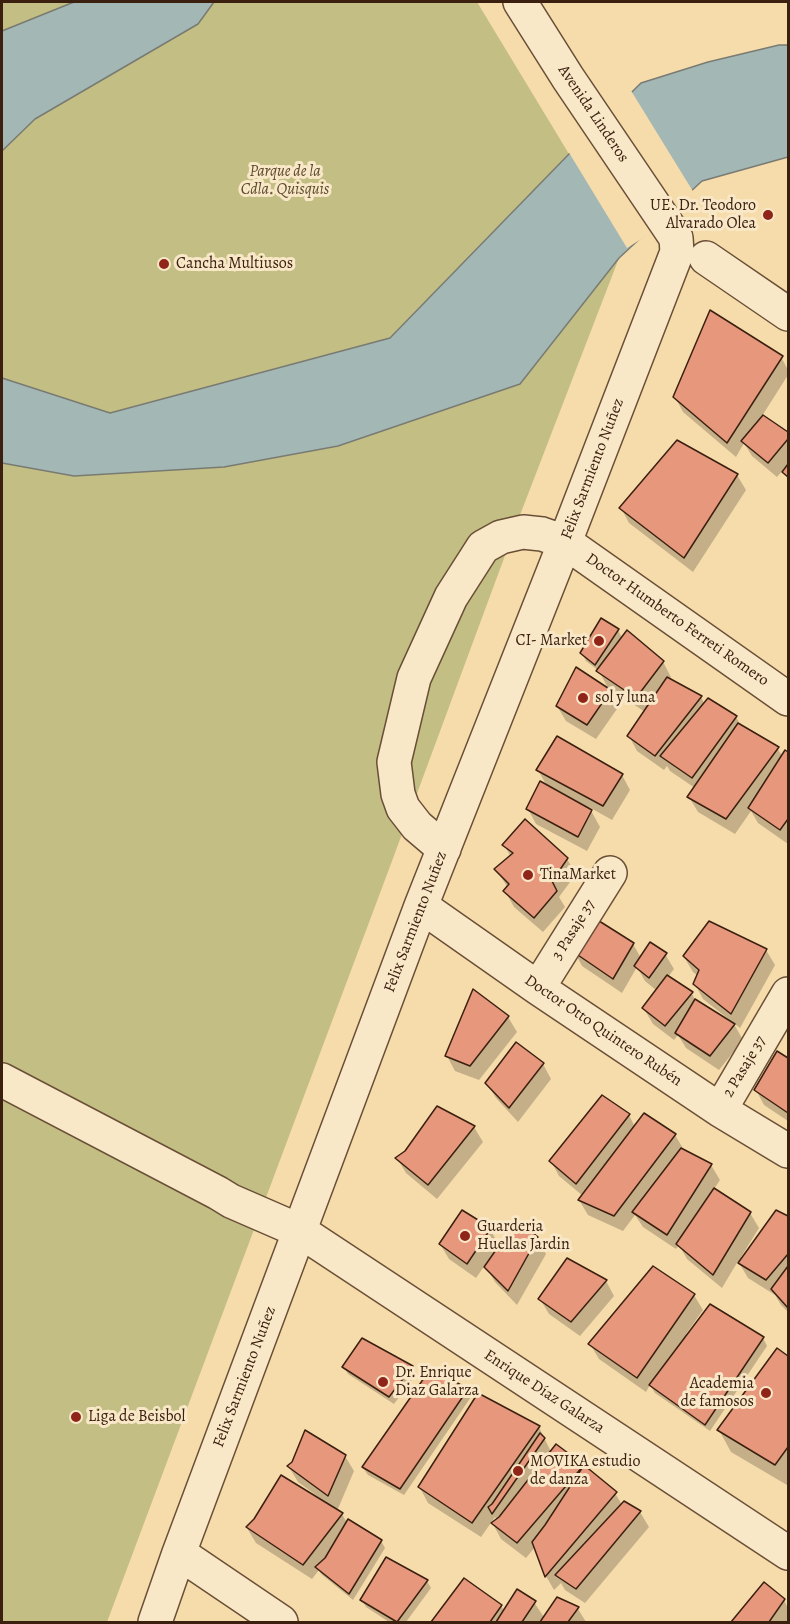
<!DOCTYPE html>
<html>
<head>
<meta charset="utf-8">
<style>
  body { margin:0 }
  #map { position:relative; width:790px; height:1624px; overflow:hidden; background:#f6dbab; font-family:Alegreya,serif }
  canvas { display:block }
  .frame { position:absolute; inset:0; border:3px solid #3b2010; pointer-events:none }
</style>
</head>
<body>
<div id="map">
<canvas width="790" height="1624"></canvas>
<div class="frame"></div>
</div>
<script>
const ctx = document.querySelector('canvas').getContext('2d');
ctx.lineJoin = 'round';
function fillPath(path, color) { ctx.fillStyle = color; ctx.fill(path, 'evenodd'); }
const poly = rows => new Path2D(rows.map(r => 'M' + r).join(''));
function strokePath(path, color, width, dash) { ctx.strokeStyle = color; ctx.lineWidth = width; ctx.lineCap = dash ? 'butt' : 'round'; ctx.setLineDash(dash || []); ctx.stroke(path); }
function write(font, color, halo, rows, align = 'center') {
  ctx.font = font + ' Alegreya,serif'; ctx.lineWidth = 6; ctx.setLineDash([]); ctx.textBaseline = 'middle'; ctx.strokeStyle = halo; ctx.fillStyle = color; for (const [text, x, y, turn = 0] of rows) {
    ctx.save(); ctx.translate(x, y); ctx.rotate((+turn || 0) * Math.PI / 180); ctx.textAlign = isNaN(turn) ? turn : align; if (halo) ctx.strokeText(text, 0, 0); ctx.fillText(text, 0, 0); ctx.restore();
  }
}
fillPath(poly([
  [2,2,74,2,2,31],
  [214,2,477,2,569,154,390,338,110,413,2,378,2,151,35,119,198,24],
  [619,258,520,515,392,861,107,1622,2,1622,2,463,74,476,224,467,338,446,520,384]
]), '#c3be84');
const water = poly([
  [74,2,214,2,198,24,35,119,2,151,2,31,74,2],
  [779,45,788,45,788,157,702,181,619,258,520,384,338,446,224,467,74,476,2,463,2,378,110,413,390,338,569,154,641,83,708,62,779,45]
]);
fillPath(water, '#a3b8b5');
strokePath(water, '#797b73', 1.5);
fillPath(poly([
  [630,89,694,193,646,236,627,248,568,151]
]), '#f6dbab');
fillPath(poly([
  [781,357,788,370,788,375,762,416,788,433,788,480,783,470,777,477,752,456,744,443,736,457,683,412,675,397],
  [737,475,746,490,693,572,629,523,621,508],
  [618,630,622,638,663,662,671,677,669,680,701,697,705,705,736,717,741,726,777,748,783,757,786,752,788,754,788,844,758,823,751,811,735,834,698,812,689,797,695,788,670,771,667,766,664,770,637,751,629,736,645,712,608,687,619,706,596,739,566,721,557,706,609,690,599,671,586,661,582,653],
  [538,770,622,775,630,790,612,820,589,807,600,827,587,851,536,824,528,809,548,788],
  [525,821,567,859,576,874,559,897,565,907,543,932,514,907,505,891,508,888,496,869,511,857,504,845],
  [633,944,641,958,665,954,674,969,668,977,692,994,697,1003,734,1024,743,1040,719,1070,686,1048,678,1035,674,1040,653,1024,644,1009,657,991,645,981,637,967,622,993,582,966,574,951],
  [766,950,775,965,740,1028,703,999,695,984,698,976,693,972,684,957],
  [508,1017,517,1032,479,1080,455,1071,447,1056],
  [777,1053,788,1060,788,1121,764,1105,756,1090],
  [543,1064,551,1079,518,1122,496,1098,487,1083],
  [437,1108,474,1127,483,1142,437,1199,406,1173,397,1158,406,1152],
  [629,1115,635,1127,645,1115,675,1135,684,1150,711,1165,720,1180,714,1189,750,1213,759,1228,741,1257,743,1258,776,1212,788,1217,788,1312,781,1305,775,1295,748,1278,738,1261,722,1288,687,1259,679,1245,676,1249,643,1227,635,1215,623,1231,588,1215,579,1200,583,1196,559,1176,551,1161],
  [462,1212,490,1229,500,1247,518,1222,537,1238,546,1254,517,1305,495,1282,485,1265,476,1278,449,1259,440,1244],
  [606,1281,614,1296,580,1336,549,1314,540,1299],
  [694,1295,703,1310,686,1334,688,1336,711,1306,763,1338,767,1346,710,1431,655,1393,650,1385,646,1392,599,1359,590,1344],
  [778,1350,788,1358,788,1484,787,1485,731,1452,719,1430],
  [344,1367,412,1367,416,1374,394,1404,348,1374],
  [467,1390,471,1397,404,1495,368,1475,363,1468],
  [539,1427,551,1452,556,1446,583,1466,615,1493,622,1505,640,1512,649,1527,585,1603,565,1590,561,1583,554,1590,546,1576,535,1547,526,1558,501,1539,493,1524,497,1520,495,1517,481,1537,428,1503,420,1488],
  [345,1456,354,1471,337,1511,342,1514,347,1523,381,1541,385,1548,353,1600,321,1574,319,1570,312,1579,256,1543,247,1528,323,1503,324,1501,298,1482,289,1467],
  [464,1580,501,1606,505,1612,534,1602,545,1619,578,1609,586,1622,432,1622],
  [427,1581,431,1588,406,1622,389,1622,366,1607,362,1600],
  [764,1584,784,1600,788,1608,787,1622,733,1622]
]), '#0003');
const building = poly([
  [710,310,783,356,727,443,673,397,710,310],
  [763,415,788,432,788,439,768,463,741,441,763,415],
  [677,440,738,474,684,558,619,508,677,440],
  [788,464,788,477,782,472,788,464],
  [601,618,619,629,595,665,580,653,601,618],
  [627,630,664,661,636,698,596,671,627,630],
  [576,667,611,690,587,725,556,706,576,667],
  [667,677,702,696,655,756,627,736,667,677],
  [708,698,737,716,692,778,660,756,708,698],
  [738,723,779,747,726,819,687,797,738,723],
  [557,736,623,774,603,806,536,770,557,736],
  [785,750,788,752,788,819,780,830,748,808,785,750],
  [540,781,592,810,578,837,526,809,540,781],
  [525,819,568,858,552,881,557,891,534,918,503,891,509,884,494,869,513,853,502,845,525,819],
  [596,919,634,943,613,979,572,951,596,919],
  [709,921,767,949,731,1014,693,984,699,970,683,956,709,921],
  [650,942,667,953,649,978,634,966,650,942],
  [667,975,693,992,665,1026,642,1008,667,975],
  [473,989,509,1016,470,1066,445,1056,473,989],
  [695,999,735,1024,710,1056,675,1033,695,999],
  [516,1042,544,1063,509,1108,485,1083,516,1042],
  [777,1051,788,1058,788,1113,754,1090,777,1051],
  [602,1095,630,1114,576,1184,549,1161,602,1095],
  [437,1106,475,1126,428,1185,395,1158,405,1151,437,1106],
  [644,1113,676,1134,614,1216,578,1200,644,1113],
  [681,1148,712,1164,667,1235,632,1212,681,1148],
  [714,1188,751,1212,713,1275,676,1244,714,1188],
  [462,1210,491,1228,467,1264,439,1244,462,1210],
  [776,1210,788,1216,788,1254,766,1280,738,1263,776,1210],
  [517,1220,538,1237,508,1291,484,1267,517,1220],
  [567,1258,607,1280,571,1322,538,1299,567,1258],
  [653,1266,695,1294,637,1378,588,1344,653,1266],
  [788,1266,788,1308,771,1289,788,1266],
  [710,1304,764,1337,705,1425,649,1385,710,1304],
  [362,1338,413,1366,389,1397,342,1367,362,1338],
  [777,1348,788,1356,788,1447,775,1465,717,1430,777,1348],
  [431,1368,468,1389,400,1489,362,1467,431,1368],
  [478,1393,540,1426,472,1523,418,1487,478,1393],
  [305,1430,346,1455,328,1496,287,1466,292,1462,305,1430],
  [540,1433,545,1438,492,1514,488,1507,492,1504,540,1433],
  [556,1444,584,1465,517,1543,491,1523,499,1517,556,1444],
  [584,1465,617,1492,545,1577,532,1542,545,1525,584,1465],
  [281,1475,343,1513,303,1565,246,1527,254,1519,281,1475],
  [624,1501,641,1511,576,1589,555,1575,624,1501],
  [348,1519,382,1540,349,1594,315,1567,325,1558,348,1519],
  [386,1557,428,1580,397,1622,360,1600,386,1557],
  [464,1578,502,1605,490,1622,431,1622,464,1578],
  [764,1582,785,1599,769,1622,731,1622,764,1582],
  [517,1589,536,1601,522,1622,496,1622,517,1589],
  [557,1597,579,1607,568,1622,540,1622,557,1597]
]);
fillPath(building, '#e6977c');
strokePath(building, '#3b2010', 1.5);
const minor = poly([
  [706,258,788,314],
  [444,849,417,826,403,808,398,794,394,762,414,678,451,597,483,547,501,537,523,532,542,534,565,542,788,699],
  [421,906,538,988,720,1110,788,1151],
  [538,988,610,873],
  [2,1080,218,1193,231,1201,300,1231,788,1553],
  [720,1110,788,994],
  [179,1553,281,1622],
  [155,1622,179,1553,421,906,565,542,677,252,676,238,668,226,568,78,520,2]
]);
strokePath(minor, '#6a4f37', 36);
strokePath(minor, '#f9e8c8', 33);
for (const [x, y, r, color] of [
  [768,215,6,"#8f2418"],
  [164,264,6,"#8f2418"],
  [599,641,6,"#8f2418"],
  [583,698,6,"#8f2418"],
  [528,875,6,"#8f2418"],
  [465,1236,6,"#8f2418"],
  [383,1382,6,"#8f2418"],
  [766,1393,6,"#8f2418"],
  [76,1417,6,"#8f2418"],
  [518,1471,6,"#8f2418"]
]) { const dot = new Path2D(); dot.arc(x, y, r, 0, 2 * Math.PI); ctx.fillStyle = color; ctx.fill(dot); strokePath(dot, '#f9e8c8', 2); }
write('16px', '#3b2010', '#f9e8c8', [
  ["Avenida Linderos",593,114,56],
  ["Felix Sarmiento Nuñez",593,469,-69],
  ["Doctor Humberto Ferreti Romero",677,620,35],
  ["Felix Sarmiento Nuñez",416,922,-69],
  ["3 Pasaje 37",574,930,-58],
  ["Doctor Otto Quintero Rubén",603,1031,34],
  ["2 Pasaje 37",745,1067,-59],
  ["Felix Sarmiento Nuñez",245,1377,-69],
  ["Enrique Díaz Galarza",544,1392,33]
]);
write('italic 16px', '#5d482d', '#f9e8c8', [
  ["Parque de la",285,172],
  ["Cdla. Quisquis",285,190]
]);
write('16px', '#3b2010', '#f9e8c8', [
  ["UE. Dr. Teodoro",756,206,"right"],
  ["Alvarado Olea",756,224,"right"],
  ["Cancha Multiusos",176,264],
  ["CI- Market",587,641,"right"],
  ["sol y luna",595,698],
  ["TinaMarket",540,875],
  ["Guarderia",477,1227],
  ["Huellas Jardin",477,1245],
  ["Dr. Enrique",395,1373],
  ["Diaz Galarza",395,1391],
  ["Academia",754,1384,"right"],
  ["de famosos",754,1402,"right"],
  ["Liga de Beisbol",88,1417],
  ["MOVIKA estudio",530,1462],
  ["de danza",530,1480]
], 'left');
</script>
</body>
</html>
